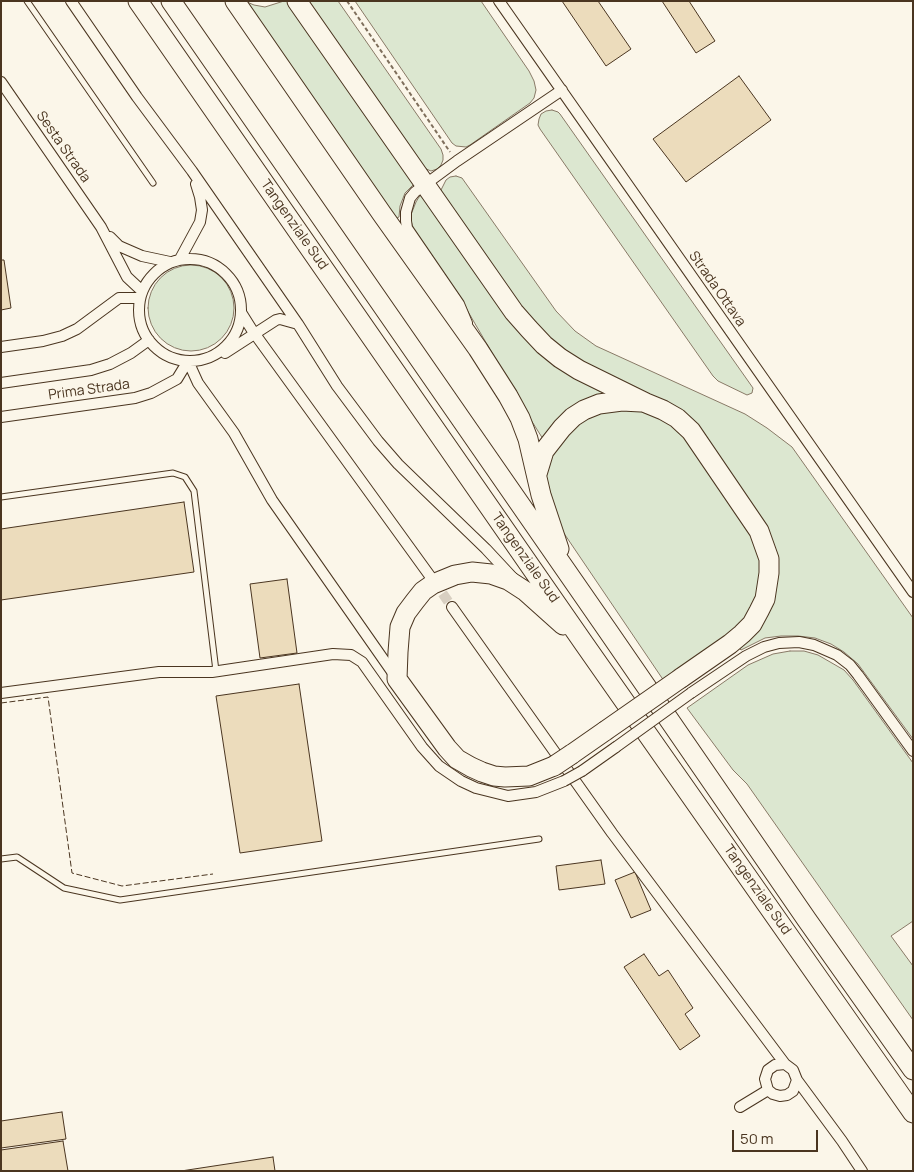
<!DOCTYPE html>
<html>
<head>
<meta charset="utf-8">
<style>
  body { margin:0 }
  #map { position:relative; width:914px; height:1172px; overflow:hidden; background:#fbf6e9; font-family:Manrope,sans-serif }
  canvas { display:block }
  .frame { position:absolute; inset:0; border:2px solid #4a3520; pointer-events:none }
  .scale { position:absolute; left:732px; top:1130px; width:86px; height:22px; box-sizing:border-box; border:2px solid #4a3520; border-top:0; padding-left:6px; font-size:15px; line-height:18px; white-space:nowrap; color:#4a3520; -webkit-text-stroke:4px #fbf6e9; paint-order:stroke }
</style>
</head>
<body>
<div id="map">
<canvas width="914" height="1172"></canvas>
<div class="frame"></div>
<div class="scale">50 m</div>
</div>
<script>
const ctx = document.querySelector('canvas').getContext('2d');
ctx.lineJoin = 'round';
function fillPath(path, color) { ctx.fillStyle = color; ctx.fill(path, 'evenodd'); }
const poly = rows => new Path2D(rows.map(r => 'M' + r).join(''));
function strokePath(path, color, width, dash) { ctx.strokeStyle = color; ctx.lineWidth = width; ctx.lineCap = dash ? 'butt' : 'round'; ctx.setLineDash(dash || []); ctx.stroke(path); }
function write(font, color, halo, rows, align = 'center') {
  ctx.font = font + ' Manrope,sans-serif'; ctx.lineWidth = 4; ctx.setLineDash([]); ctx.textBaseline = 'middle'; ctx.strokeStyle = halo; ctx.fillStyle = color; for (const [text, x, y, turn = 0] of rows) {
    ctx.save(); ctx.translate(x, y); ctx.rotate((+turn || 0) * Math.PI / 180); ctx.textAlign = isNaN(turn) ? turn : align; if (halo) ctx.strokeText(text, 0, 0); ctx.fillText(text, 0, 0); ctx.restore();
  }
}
const green = poly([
  [284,1,289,1,415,183,405,193,400,206,399,217,397,218,395,217,247,3,247,2,254,5,265,7,284,1],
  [307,1,338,1,441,149,443,155,443,160,441,165,437,169,431,171,424,168,307,1],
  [355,1,481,1,529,71,534,81,536,90,534,98,530,103,470,145,466,147,456,146,452,143,355,1],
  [552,110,558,112,560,114,753,388,752,393,747,395,718,381,713,376,540,129,538,125,539,119,541,114,546,111,552,110],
  [456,176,462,178,556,311,575,331,596,346,745,414,767,428,792,447,913,618,913,739,858,664,844,652,831,644,815,638,798,636,781,636,765,638,741,650,739,648,777,571,697,428,571,357,554,344,523,310,443,196,441,190,446,180,450,177,456,176],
  [424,193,509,317,614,393,543,439,531,420,463,303,415,235,410,217,416,202,419,197,424,193],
  '148 308a43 43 0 1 1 86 0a43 43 0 1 1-86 0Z',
  [609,409,646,410,679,428,753,533,761,554,761,584,751,613,734,632,664,681,559,526,546,476,551,454,576,424,609,409],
  [790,651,804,651,818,655,844,670,853,680,913,763,913,921,891,936,913,966,913,1020,747,784,733,770,687,708,748,665,773,654,790,651]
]);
fillPath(green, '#dce7d0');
strokePath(green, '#887966', 1);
const building = poly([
  [562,1,598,1,631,49,606,66,562,1],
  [662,1,689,1,715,41,696,53,662,1],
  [739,76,771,120,686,182,653,139,739,76],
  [1,260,4,260,11,308,1,310,1,260],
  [184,502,194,572,1,600,1,529,184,502],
  [287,579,297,653,260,658,250,584,287,579],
  [299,684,322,841,240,853,216,696,299,684],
  [601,860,605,884,559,890,556,866,601,860],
  [635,872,651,910,631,918,615,880,635,872],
  [644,954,659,976,668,970,693,1008,685,1014,700,1036,680,1050,624,967,644,954],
  [62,1112,66,1139,1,1148,1,1121,62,1112],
  [63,1141,68,1171,1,1171,1,1150,63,1141],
  [273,1157,275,1171,181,1171,273,1157]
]);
fillPath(building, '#ecdcbc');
strokePath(building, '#4a3520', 1);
strokePath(poly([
  [434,581,452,607]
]), '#d8cfc1', 10, [10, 5]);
const service = poly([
  [27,1,153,183],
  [1,497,173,473,185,477,194,491,216,671],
  [1,859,17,857,64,888,120,900,539,839]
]);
const minor = poly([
  [71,1,137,97,192,171,298,324,337,386,378,441,398,464,486,549,513,578],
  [499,1,913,592],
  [1,82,101,227,127,277,142,291],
  [110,237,119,246,142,256,170,262],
  '139 310a51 51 0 1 1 102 0a51 51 0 1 1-102 0Z',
  [180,259,200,222,202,210,200,197,196,184],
  [242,314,252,330,430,576],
  [467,323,459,304,407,228,406,221,406,212,410,198,415,192,457,161,562,90],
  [1,347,43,341,62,336,77,329,119,298,140,298],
  [225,353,276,320,280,319,298,324],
  [188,361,198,383,234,433,272,500,395,676],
  [1,383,91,370,110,364,131,353,149,340],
  [1,417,135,398,151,393,177,379,188,361],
  [452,607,612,833,785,1064,793,1070,797,1080,793,1091,787,1095,780,1096,773,1094,768,1090,765,1079,768,1070,775,1065,785,1064],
  [1,693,159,672,212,672,333,654,351,655,362,662,422,747,439,766,461,781,476,788,508,796,536,792,564,781],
  [691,693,746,656,764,647,779,643,799,642,814,645,837,655,850,665,858,675,913,751],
  [582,771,616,747],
  [797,1080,842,1141,862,1171],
  [740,1107,768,1090]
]);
const motorway = poly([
  [138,1,585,645,913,1113],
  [171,1,608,631,807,920,913,1070],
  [235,1,382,214,478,349,508,396,520,418,528,439,541,495,559,549],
  [297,1,514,312,529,329,544,345,560,358,579,370,646,403,663,410,677,418,691,431,759,531,769,559,769,573,765,599,759,611,752,624,742,634,730,644,681,678],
  [537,474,544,451,562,428,573,417,584,410,599,404,622,401,641,402],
  [572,754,605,731],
  [554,766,529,776,505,777,494,776,482,772,471,767,457,759,447,748,397,679,398,652,400,627,406,613,415,601,423,591,433,584,455,575,472,572,491,574,508,580,525,591,563,625]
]);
strokePath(service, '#4a3520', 7);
strokePath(minor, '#4a3520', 12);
strokePath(motorway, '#4a3520', 21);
strokePath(poly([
  [347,1,450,152]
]), '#7f6f5c', 2, [4, 2.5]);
strokePath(service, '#fbf6e9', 5);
strokePath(minor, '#fbf6e9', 10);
strokePath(motorway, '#fbf6e9', 19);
const minorBridge = poly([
  [616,747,691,693],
  [564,781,582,771]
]);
const motorwayBridge = poly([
  [605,731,681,678],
  [554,766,572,754]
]);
strokePath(minorBridge, '#4a3520', 12, []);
strokePath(motorwayBridge, '#4a3520', 21, []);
strokePath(minorBridge, '#fbf6e9', 10);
strokePath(motorwayBridge, '#fbf6e9', 19);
strokePath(poly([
  [1,703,48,697,72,873,122,886,213,874]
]), '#4a3520', 1, [6, 2.5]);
write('14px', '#4a3520', '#fbf6e9', [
  ["Sesta Strada",63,147,55],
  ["Tangenziale Sud",294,225,55],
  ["Strada Ottava",717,289,55],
  ["Prima Strada",89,390,-8],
  ["Tangenziale Sud",525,558,55],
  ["Tangenziale Sud",757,890,55]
]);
</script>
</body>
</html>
